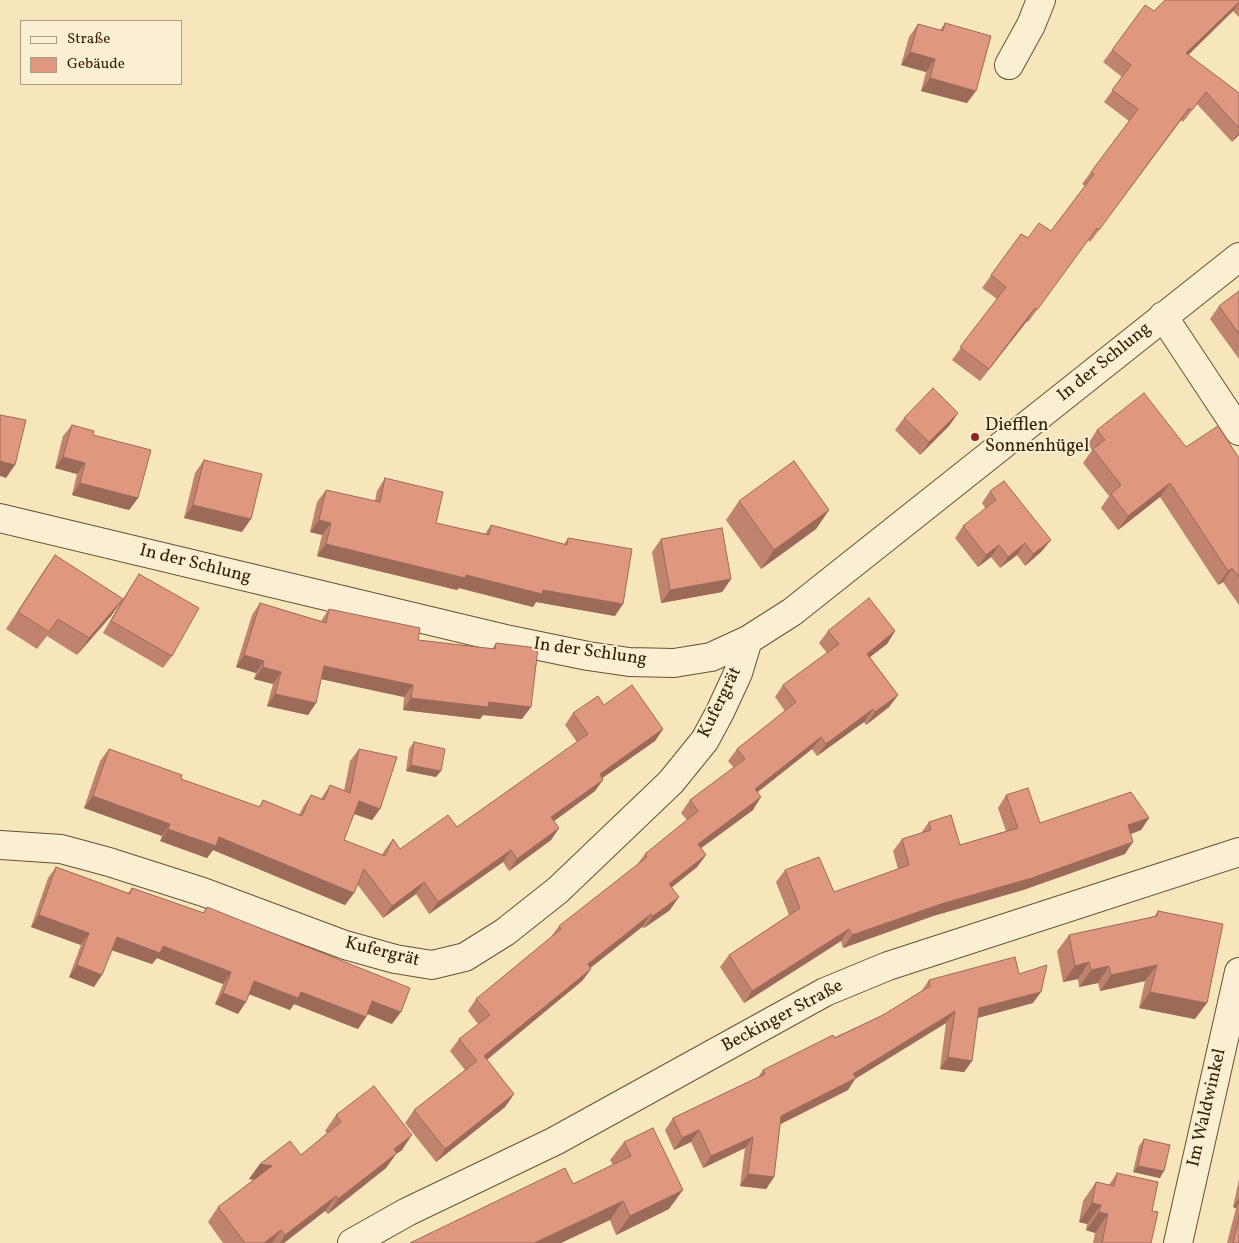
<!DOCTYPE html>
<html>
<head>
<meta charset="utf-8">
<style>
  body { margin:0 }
  #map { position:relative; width:1239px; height:1243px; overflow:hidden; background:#f7e5bb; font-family:Vollkorn,serif }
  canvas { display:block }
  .legend { position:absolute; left:20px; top:20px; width:162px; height:65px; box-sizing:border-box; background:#faeed3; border:1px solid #ac9c80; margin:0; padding:6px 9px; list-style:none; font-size:15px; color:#362103 }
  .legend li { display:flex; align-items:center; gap:10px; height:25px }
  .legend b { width:25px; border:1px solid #ac9c80 }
</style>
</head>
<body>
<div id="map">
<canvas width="1239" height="1243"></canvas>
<ul class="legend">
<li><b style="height:6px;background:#faeed3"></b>Straße</li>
<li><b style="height:14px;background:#df987f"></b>Gebäude</li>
</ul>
</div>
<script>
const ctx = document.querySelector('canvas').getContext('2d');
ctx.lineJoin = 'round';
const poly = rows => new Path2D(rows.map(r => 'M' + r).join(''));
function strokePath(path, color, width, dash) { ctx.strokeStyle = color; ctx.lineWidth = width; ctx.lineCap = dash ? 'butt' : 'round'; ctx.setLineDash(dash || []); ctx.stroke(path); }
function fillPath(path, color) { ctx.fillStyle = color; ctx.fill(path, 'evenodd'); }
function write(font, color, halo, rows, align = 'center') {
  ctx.font = font + ' Vollkorn,serif'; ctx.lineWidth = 4; ctx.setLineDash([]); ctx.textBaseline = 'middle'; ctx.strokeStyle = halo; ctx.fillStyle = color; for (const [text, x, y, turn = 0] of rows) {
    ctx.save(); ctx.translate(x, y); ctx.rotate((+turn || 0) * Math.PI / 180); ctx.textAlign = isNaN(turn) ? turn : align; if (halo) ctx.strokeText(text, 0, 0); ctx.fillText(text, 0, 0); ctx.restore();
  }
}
const minor = poly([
  [1009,65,1031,25,1041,0],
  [1163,316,1239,431],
  [0,518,510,640,588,656,629,662,674,663,711,657,748,640,792,612,1239,257],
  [0,845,61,849,109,862,203,892,345,945,395,959,432,965,465,957,505,932,558,890,671,782,705,740,720,712,738,673,748,640],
  [352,1243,407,1212,555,1141,825,992,888,966,1239,852],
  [1178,1243,1239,972]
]);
strokePath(minor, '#665231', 30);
strokePath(minor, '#faeed3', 28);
fillPath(poly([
  [1239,0,1239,17,1233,11,1188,55,1239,93,1239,135,1232,142,1197,104,1183,122,1181,120,1090,242,1088,240,1028,322,1027,321,980,381,952,360,997,299,982,288,1021,234,1028,238,1051,231,1085,186,1082,184,1091,172,1129,121,1104,102,1122,77,1103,62,1112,50,1154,11],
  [945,23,967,103,921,91,926,72,901,65,909,37,918,24,940,30],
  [1239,291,1239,359,1210,319,1219,306],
  [958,413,949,426,920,455,895,430,904,418],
  [72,425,93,435,138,498,129,510,72,495,77,474,55,468,63,436],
  [1097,430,1239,458,1239,605,1223,582,1218,585,1160,497,1118,530,1101,508,1109,496,1083,463,1092,450,1088,444],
  [204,460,242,532,184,518,195,473],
  [385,478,436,523,485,534,491,525,564,544,568,538,615,616,536,602,533,607,459,588,457,590,317,556,322,535,310,532,317,502,326,490,375,501,377,491],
  [990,491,1042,551,1025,566,1017,555,1000,568,991,557,978,567,955,538,963,526,986,509,982,503],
  [739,501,829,510,816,529,761,569,726,520],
  [661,539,731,579,722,592,661,603,652,552],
  [55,555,123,599,139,574,172,656,163,668,103,633,121,602,111,616,77,655,47,636,37,649,6,629,43,572],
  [260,603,321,621,329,609,418,640,492,649,496,643,522,719,483,715,480,719,403,710,404,697,321,679,316,703,308,715,267,706,273,684,254,679,256,673,236,667,252,615],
  [828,631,895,631,887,644,870,657,898,695,889,707,866,725,864,722,817,756,812,749,758,792,753,810,701,848,706,855,697,867,671,888,670,910,644,928,642,927,590,968,591,969,582,981,487,1060,514,1094,505,1107,436,1162,405,1123,414,1110,465,1070,450,1051,459,1039,478,1024,468,1011,476,999,551,937,559,926,636,866,645,854,687,820,681,813,690,800,734,768,728,761,737,749,785,711,775,697,783,685,827,653,819,643],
  [604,705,663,729,655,741,602,778,595,791,554,821,559,828,551,840,509,871,503,862,429,914,416,894,383,918,357,884,354,893,345,905,213,850,207,858,160,841,162,836,84,808,100,761,109,749,181,779,259,807,263,800,299,815,303,807,311,795,321,799,330,785,344,791,350,761,359,749,380,809,372,820,354,814,344,840,382,855,384,851,393,839,400,849,457,827,577,742,565,725,573,713],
  [414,742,436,777,406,771,409,749],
  [1006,795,1040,823,1149,818,1141,830,1131,834,1125,854,1023,890,933,916,843,948,841,941,744,1003,720,967,729,955,789,915,776,882,785,870,834,892,898,869,893,851,902,839,921,833,929,822,960,845,1006,831,998,808],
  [56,867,128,893,132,888,203,913,207,907,392,1024,367,1014,366,1017,358,1029,294,1004,290,1010,249,994,238,1014,215,1004,223,984,157,958,152,964,112,950,94,987,69,977,81,945,31,927,48,878],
  [1158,911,1195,1019,1139,1008,1145,981,1100,991,1098,983,1079,987,1078,979,1063,982,1057,951,1069,935,1154,917],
  [1019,974,1033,1003,977,1018,972,1061,964,1072,940,1069,946,1023,855,1079,848,1090,780,1124,774,1177,766,1189,740,1186,745,1148,703,1168,691,1142,674,1150,665,1130,673,1118,758,1077,763,1070,883,1015,921,992,929,980],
  [336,1115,402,1150,396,1154,386,1168,328,1214,325,1211,284,1243,223,1243,208,1222,218,1207,254,1180,249,1179,260,1164,301,1155,327,1133,325,1131],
  [1144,1139,1160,1178,1133,1172,1139,1146],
  [624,1142,669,1209,616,1235,610,1220,573,1184,613,1165,610,1160],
  [1117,1173,1152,1211,1151,1243,1093,1243,1095,1233,1086,1230,1087,1224,1079,1222,1083,1201,1096,1182,1109,1185],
  [1239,1179,1239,1243,1227,1243,1236,1208,1233,1207]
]), '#c0836d');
fillPath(poly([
  [1239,2,1239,3,1233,11,1177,66,1186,53],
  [910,52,935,59,926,72,901,65],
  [930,78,976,91,967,103,921,91],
  [1189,108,1181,120,1090,242,1099,230],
  [1239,132,1239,135,1232,142],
  [1035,308,1027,321,980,381,989,369],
  [958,413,949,426,920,455,929,442],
  [63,457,85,463,77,474,55,468],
  [0,461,15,465,6,478,0,476],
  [80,483,138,498,129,510,72,495],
  [1170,483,1160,497,1118,530,1128,516],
  [193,505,251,519,242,532,184,518],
  [829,510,816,529,761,569,774,550],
  [319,520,331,523,322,535,310,532],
  [1051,540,1042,551,1025,566,1033,554],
  [1025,543,1017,555,1000,568,1008,557],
  [326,544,466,575,543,590,623,604,615,616,536,602,533,607,459,588,457,590,317,556],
  [999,545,991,557,978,567,986,555],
  [1232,568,1223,582,1218,585,1228,571],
  [731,579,722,592,661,603,670,590],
  [123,599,111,616,77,655,89,638],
  [895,631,887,644,858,666,867,654],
  [244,655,264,661,256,673,236,667],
  [324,666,413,685,404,697,316,678],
  [263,667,281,672,273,684,254,679],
  [275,694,316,703,308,715,267,706],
  [898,695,889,707,866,725,875,712],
  [411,698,489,702,531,707,522,719,483,715,480,719,403,710],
  [873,709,864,722,817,756,826,744],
  [663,729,655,741,591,786,600,774],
  [821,737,812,749,746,801,755,789],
  [411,765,441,771,436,777,406,771],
  [603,780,595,791,543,829,551,817],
  [93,796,170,824,162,836,84,808],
  [761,797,753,810,689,857,698,844],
  [359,801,380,809,372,820,351,813],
  [1149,818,1141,830,1119,838,1128,825],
  [559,828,551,840,509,871,517,859],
  [168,829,219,837,354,893,345,905,213,850,207,858,160,841],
  [1133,842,1125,854,1023,890,933,916,843,948,852,935,941,904],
  [511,850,503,862,429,914,438,902],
  [706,855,697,867,660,897,669,884],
  [424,882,416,894,383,918,392,906],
  [679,897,670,910,644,928,653,916],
  [651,914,642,927,579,977,588,964],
  [39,915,89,933,81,945,31,927],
  [849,929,841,941,744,1003,752,991],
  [117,937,163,946,231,972,223,984,157,958,152,964,108,949],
  [1089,962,1078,979,1063,982,1075,966],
  [77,965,102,975,94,987,69,977],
  [1157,965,1145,981,1100,991,1111,975],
  [1109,966,1098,983,1079,987,1091,970],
  [591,969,582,981,475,1069,484,1056],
  [254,981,301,992,366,1017,358,1029,294,1004,290,1010,246,993],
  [1041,992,1033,1003,970,1020,979,1008],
  [1150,992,1207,1003,1195,1019,1139,1008],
  [223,993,246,1002,238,1014,215,1004],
  [372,1001,401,1012,392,1024,364,1012],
  [955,1011,946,1023,855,1079,848,1090,773,1128,781,1116,853,1074],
  [948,1057,972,1061,964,1072,940,1069],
  [514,1094,505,1107,436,1162,445,1149],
  [699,1130,691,1142,674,1150,682,1138],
  [412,1135,402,1150,396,1154,386,1168,328,1214,338,1199,394,1149],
  [753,1137,745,1148,703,1168,711,1156],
  [260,1164,272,1166,262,1181,249,1179],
  [1138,1166,1164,1171,1160,1178,1133,1172],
  [748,1174,774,1177,766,1189,740,1186],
  [683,1190,669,1209,616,1235,630,1216],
  [336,1196,325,1211,284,1243,280,1243,285,1235],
  [1239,1198,1239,1203,1236,1208,1233,1207],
  [623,1201,610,1220,561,1243,534,1243],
  [1092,1203,1101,1205,1087,1224,1079,1222],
  [1099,1212,1108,1214,1095,1233,1086,1230],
  [281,1230,272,1243,264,1243]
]), '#9c6a59');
const building = poly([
  [1165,0,1239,0,1239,2,1186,53,1239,93,1239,128,1206,92,1192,110,1189,108,1099,230,1097,228,1037,310,1035,308,989,369,960,347,1006,287,991,275,1021,234,1028,238,1039,223,1051,231,1094,174,1091,172,1138,109,1112,90,1131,65,1112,50,1145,5,1154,11,1165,0],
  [945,23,991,36,976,91,930,78,935,59,910,52,918,24,943,31,945,23],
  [1239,291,1239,334,1219,306,1239,291],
  [933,388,958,413,929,442,904,418,933,388],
  [1144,393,1186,447,1218,426,1239,458,1239,577,1232,568,1228,571,1170,483,1128,516,1111,494,1121,485,1093,449,1105,440,1097,430,1144,393],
  [0,415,26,420,15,465,0,461,0,415],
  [72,425,94,431,93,435,151,450,138,498,80,483,85,463,63,457,72,425],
  [204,460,262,474,251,519,193,505,204,460],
  [794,461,829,510,774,550,739,501,794,461],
  [385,478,443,492,436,523,489,535,491,525,567,545,568,538,632,549,623,604,543,590,542,594,466,575,465,578,326,544,331,523,319,520,326,490,380,502,385,478],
  [1004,481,1051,540,1033,554,1025,543,1008,557,999,545,986,555,963,526,996,500,990,491,1004,481],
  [722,528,731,579,670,590,661,539,722,528],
  [55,555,123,599,89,638,58,619,49,632,18,612,55,555],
  [139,574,199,608,172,656,111,621,139,574],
  [869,598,895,631,867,654,898,695,875,712,873,709,826,744,821,737,755,789,761,797,698,844,706,855,669,884,679,897,653,916,651,914,588,964,591,969,484,1056,514,1094,445,1149,414,1110,477,1061,459,1039,490,1015,476,999,561,929,559,926,647,857,645,854,698,811,690,800,745,759,737,749,796,702,783,685,839,644,828,631,869,598],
  [260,603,326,623,329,609,420,628,418,640,495,649,496,643,538,648,531,707,489,702,488,707,411,698,413,685,324,666,316,703,275,694,281,672,263,667,264,661,244,655,260,603],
  [632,685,663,729,600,774,603,780,551,817,559,828,517,859,511,850,438,902,424,882,392,906,364,869,354,893,219,837,216,846,168,829,170,824,93,796,109,749,182,775,181,779,260,807,263,800,302,816,311,795,324,800,330,785,350,793,359,749,397,757,380,809,359,801,344,840,385,856,393,839,400,849,448,815,457,827,588,734,573,713,598,696,604,705,632,685],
  [414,742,445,749,441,771,411,765,414,742],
  [1028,788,1040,823,1131,792,1149,818,1128,825,1133,842,1032,878,941,904,852,935,849,929,752,991,729,955,800,908,785,870,819,857,834,892,909,865,902,839,931,830,929,822,951,815,960,845,1018,828,1006,795,1028,788],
  [56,867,130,894,132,888,204,913,207,907,410,988,401,1012,372,1001,366,1017,301,992,298,998,254,981,246,1002,223,993,231,972,163,946,160,953,117,937,102,975,77,965,89,933,39,915,56,867],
  [1158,911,1223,924,1207,1003,1150,992,1157,965,1111,975,1109,966,1091,970,1089,962,1075,966,1069,935,1157,916,1158,911],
  [1015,957,1019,974,1047,965,1041,992,979,1008,972,1061,948,1057,955,1011,853,1074,856,1078,781,1116,774,1177,748,1174,753,1137,711,1156,699,1130,682,1138,673,1118,765,1074,763,1070,833,1035,835,1038,883,1015,930,986,929,980,1015,957],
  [374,1086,412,1135,394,1149,397,1153,338,1199,336,1196,285,1235,281,1230,264,1243,245,1243,218,1207,272,1166,260,1164,290,1141,301,1155,341,1122,336,1115,374,1086],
  [653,1128,683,1190,630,1216,623,1201,534,1243,410,1243,565,1168,573,1184,631,1156,624,1142,653,1128],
  [1144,1139,1170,1145,1164,1171,1138,1166,1144,1139],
  [1117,1173,1158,1182,1152,1211,1158,1212,1151,1243,1102,1243,1108,1214,1099,1212,1101,1205,1092,1203,1096,1182,1114,1186,1117,1173],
  [1239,1217,1239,1243,1233,1243,1239,1217]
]);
fillPath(building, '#df987f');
strokePath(building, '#9c6a59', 1);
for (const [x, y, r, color] of [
  [975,437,5,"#8f2418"]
]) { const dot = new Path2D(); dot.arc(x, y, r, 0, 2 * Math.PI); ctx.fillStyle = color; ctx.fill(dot); strokePath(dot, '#faeed3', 2); }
write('18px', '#362103', '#faeed3', [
  ["In der Schlung",1105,363,-39],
  ["In der Schlung",195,565,14],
  ["In der Schlung",590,653,8],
  ["Kufergrät",721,703,-64],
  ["Kufergrät",382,953,14],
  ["Beckinger Straße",783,1017,-28],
  ["Im Waldwinkel",1208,1108,-77]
]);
write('18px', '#362103', '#faeed3', [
  ["Diefflen",985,427],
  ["Sonnenhügel",985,448]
], 'left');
</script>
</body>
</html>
